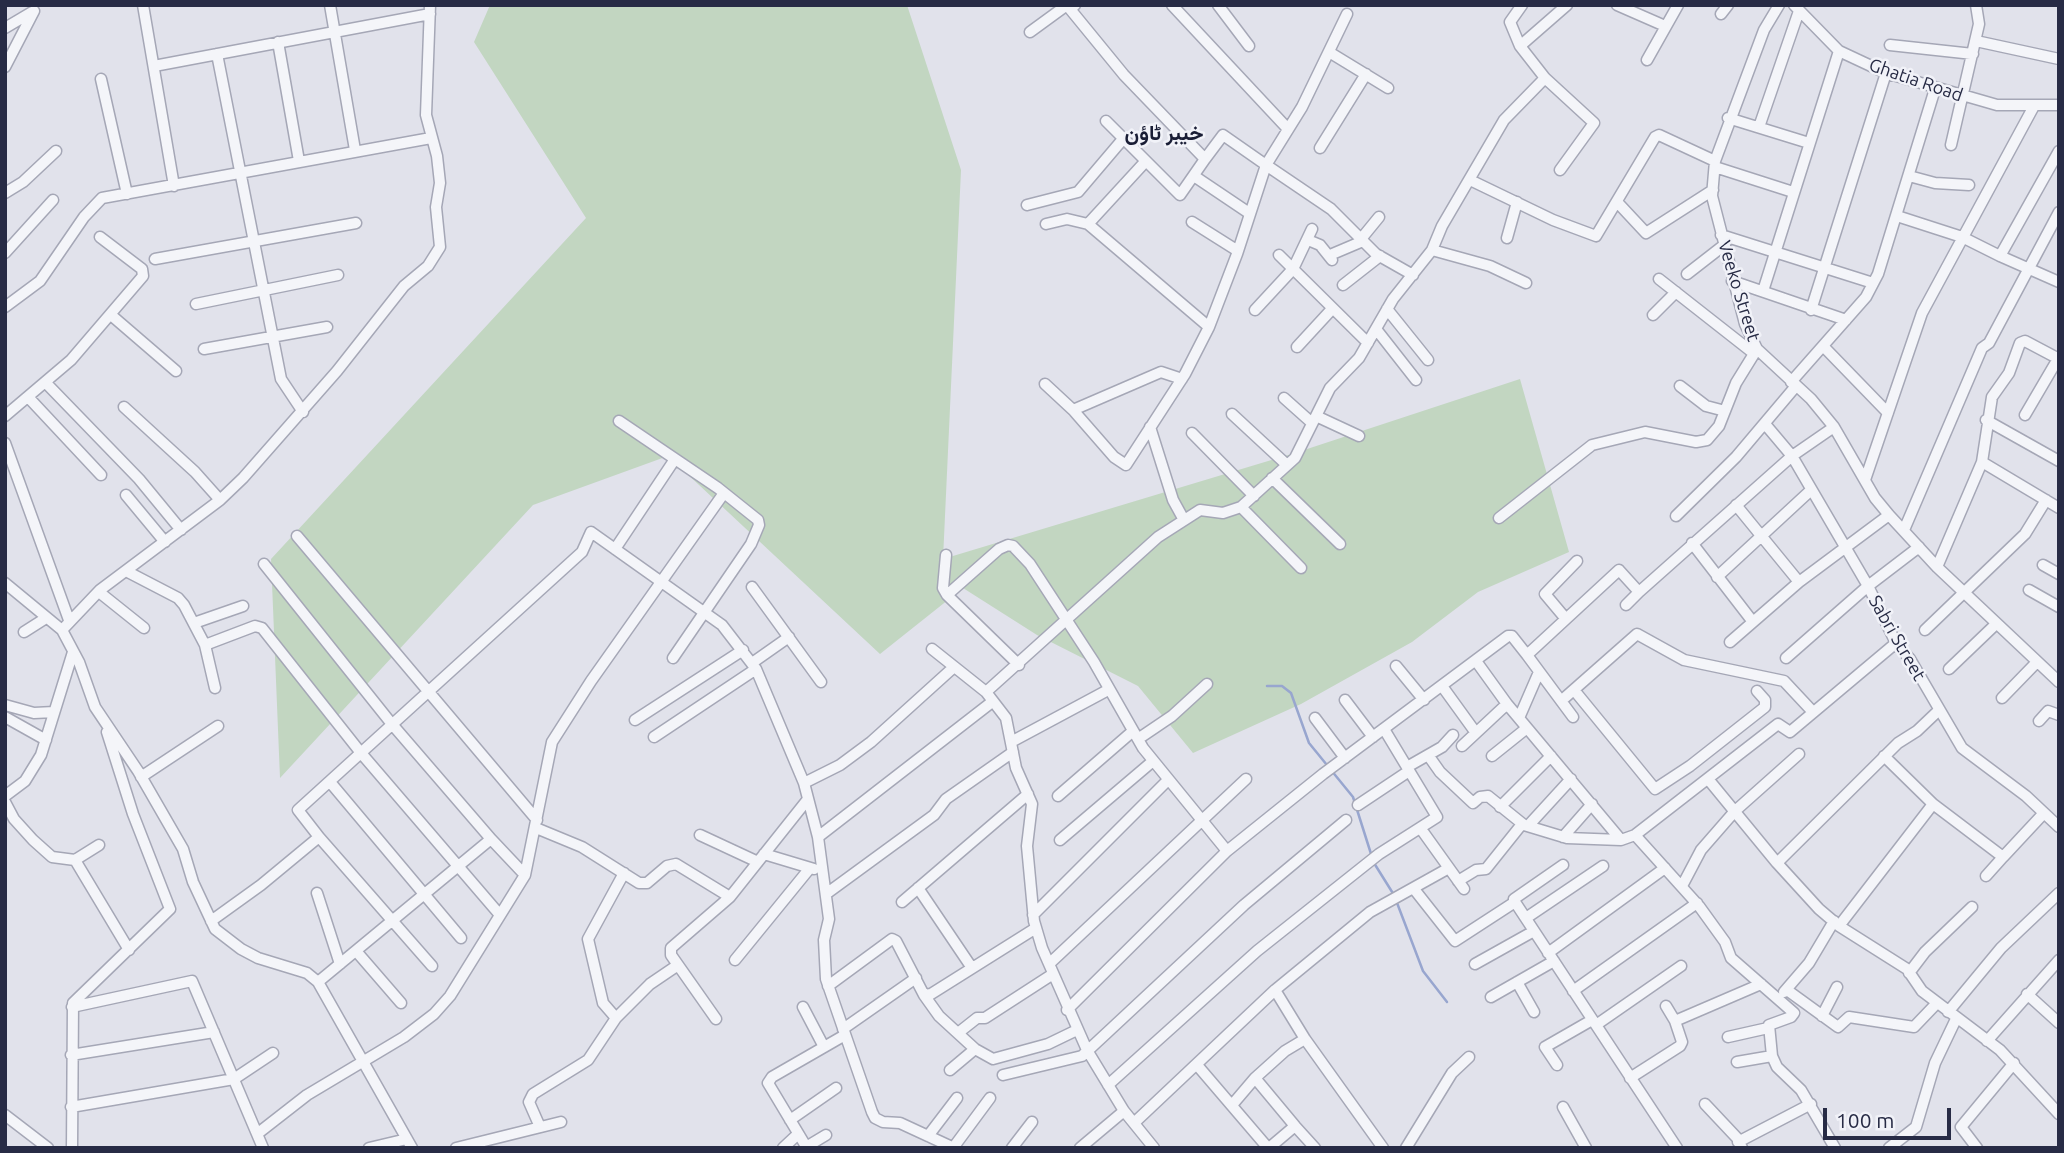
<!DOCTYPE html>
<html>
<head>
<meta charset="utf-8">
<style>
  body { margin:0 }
  #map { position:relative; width:2064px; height:1153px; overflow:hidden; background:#e1e2eb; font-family:Ubuntu,sans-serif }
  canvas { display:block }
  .frame { position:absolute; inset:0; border:7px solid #272b45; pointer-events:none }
  .scale { position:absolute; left:1823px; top:1108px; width:128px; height:32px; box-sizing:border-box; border:4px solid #272b45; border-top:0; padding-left:9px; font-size:21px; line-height:24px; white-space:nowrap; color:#272b45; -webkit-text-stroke:5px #f1f2f8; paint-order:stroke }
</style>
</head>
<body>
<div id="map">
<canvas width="2064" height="1153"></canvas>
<div class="frame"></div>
<div class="scale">100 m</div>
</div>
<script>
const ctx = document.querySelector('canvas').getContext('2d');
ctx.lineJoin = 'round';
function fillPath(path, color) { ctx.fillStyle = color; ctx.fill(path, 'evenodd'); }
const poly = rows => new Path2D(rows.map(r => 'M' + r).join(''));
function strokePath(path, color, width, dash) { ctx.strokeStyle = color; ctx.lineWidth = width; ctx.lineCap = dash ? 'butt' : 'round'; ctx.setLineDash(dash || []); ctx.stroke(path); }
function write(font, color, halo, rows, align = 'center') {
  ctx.font = font + ' Ubuntu,Vazirmatn,sans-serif'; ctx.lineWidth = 5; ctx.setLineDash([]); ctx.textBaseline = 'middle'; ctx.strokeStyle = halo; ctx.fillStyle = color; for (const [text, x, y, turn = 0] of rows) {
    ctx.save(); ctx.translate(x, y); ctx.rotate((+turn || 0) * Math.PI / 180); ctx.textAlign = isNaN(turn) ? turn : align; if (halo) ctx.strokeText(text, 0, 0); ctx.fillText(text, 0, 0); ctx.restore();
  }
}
fillPath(poly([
  [490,5,907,5,961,170,943,559,1298,452,1520,379,1569,552,1478,592,1412,642,1301,704,1193,753,1138,686,1037,635,963,588,880,654,668,456,533,505,280,778,271,559,586,218,474,42]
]), '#c2d6c1');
strokePath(poly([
  [1267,686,1282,686,1291,693,1309,743,1353,797,1372,857],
  [1374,863,1394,895,1423,971,1447,1002]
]), '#98a6cf', 2.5);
const street = poly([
  [143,5,174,186],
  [330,5,355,150],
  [1075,5,1070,9,1124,75,1205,159,1223,135,1266,165,1302,107,1347,14],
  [1172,5,1287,128],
  [1218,5,1249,46],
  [1522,5,1510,22,1520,46,1545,78,1594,123,1560,170],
  [1617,5,1665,26],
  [1779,5,1764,30,1715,161,1712,196,1745,324,1757,349,1811,399,1834,427,1875,498,1889,515,1937,567,2059,682],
  [1794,5,1839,51,1886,73,1997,105,2059,105],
  [1721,14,1728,5],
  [5,28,32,12],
  [1030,32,1067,5],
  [1976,41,2059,59],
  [278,42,299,161],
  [1890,45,1973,54],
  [1520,46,1567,5],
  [1329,52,1388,88],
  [217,54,281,379,303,412],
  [1647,60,1678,5],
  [154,66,430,14],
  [5,67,34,11],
  [101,79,127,194],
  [1728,118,1809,143],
  [1106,121,1180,195,1205,159],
  [1759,127,1799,11],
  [1951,145,1979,24,1976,5],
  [1320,148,1366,74],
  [2059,151,2000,256,2059,282],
  [1715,167,1793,192],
  [1194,176,1249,213],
  [1909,176,1935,183,1969,185],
  [1470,180,1553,220,1596,236,1655,137,1659,135,1715,161],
  [5,193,23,182,56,151],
  [1618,203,1646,233,1713,190],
  [1027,205,1078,192,1123,139],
  [1897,216,1962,237,2000,256],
  [1192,222,1238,251],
  [1046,224,1067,219,1088,224,1209,327],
  [1088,224,1145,162],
  [1721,235,1873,283],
  [1507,238,1517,202],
  [1361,239,1379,217],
  [1308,240,1320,245,1332,260],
  [1432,250,1490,266,1526,283],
  [5,253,53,200],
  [1279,255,1368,343],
  [1330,255,1363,241],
  [155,259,356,223],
  [1687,274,1723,246],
  [1659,279,1752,352],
  [1732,281,1846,320],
  [1343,285,1380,256],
  [1763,291,1839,51],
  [196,304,338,275],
  [5,307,40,281,84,217,102,198,431,138],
  [1387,309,1428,360],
  [1255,310,1293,269,1312,229],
  [1811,310,1886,73],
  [111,315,176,371],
  [1653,315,1676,292],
  [1376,329,1416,380],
  [1823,346,1888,413],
  [1297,347,1332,309],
  [204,349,327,327],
  [45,382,139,479,181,530],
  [1791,382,1866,297,1878,274,1935,89],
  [1045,384,1073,410,1114,457,1126,465,1185,374,1209,327,1237,254,1266,165,1331,209,1376,254,1413,275],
  [1680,386,1706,406,1725,411],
  [28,397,101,475],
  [1284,398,1312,423],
  [124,407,195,472,220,500],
  [1073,410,1161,372,1182,379],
  [1232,414,1287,465],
  [2025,415,2059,357],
  [5,416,71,360,143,276,142,269,100,237],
  [1316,416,1359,436],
  [1986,420,2059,461],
  [619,421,718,488,758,520,759,525,751,544,673,658],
  [1765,424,1792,456,1868,586,1896,643,1910,659,1962,748,2026,796,2059,827],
  [1150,427,1173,500,1184,520],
  [1192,433,1254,496],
  [5,443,69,620],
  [1982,462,2059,508],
  [1272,478,1340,544],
  [1865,480,1922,313,2034,106],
  [126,495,165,542],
  [1736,505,1799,582],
  [1241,507,1301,568],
  [1676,516,1736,457,1796,386],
  [1499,518,1592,445,1645,432,1696,442,1707,440,1719,426,1736,383,1757,349],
  [1904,530,1982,348,1989,343,2059,212],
  [297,536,537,820],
  [1692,543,1753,622],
  [615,549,675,459],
  [946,555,943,588,947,595,1019,665],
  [264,564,391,723,491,839,318,982],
  [2043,565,2059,574],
  [1937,567,1982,462,1992,397,2009,373,2020,343,2025,341,2059,359],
  [126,571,178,598,184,605,205,645,215,688],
  [1717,577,1810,491],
  [5,583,62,630,79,662,95,707,138,771,183,849,193,882,215,929,241,949,258,958,307,973,318,982,412,1148],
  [752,587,821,682],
  [2029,590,2059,607],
  [99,592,144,628],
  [947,595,999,549,1008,545,1013,546,1030,564,1094,662,1143,748,1227,851],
  [1626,605,1639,592],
  [1566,619,1545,594,1577,561],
  [194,623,243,606],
  [62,630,100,590,220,500,243,478,337,371,404,286,428,266,440,247,436,207,440,183,437,156,426,115,430,5],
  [1925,630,2025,534,2046,500],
  [24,632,46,618],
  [1730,642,1799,582,1889,515],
  [205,645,255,626,262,628,361,753,500,915],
  [932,649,986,692,1006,718,1016,768,1032,804,1027,846,1034,921,1042,948,1087,1050,1124,1111,1154,1148],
  [1527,655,1619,570,1639,592,1792,456,1834,427],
  [1786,658,1868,586,1919,547],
  [1476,661,1507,704,1621,840,1635,835,1778,724,1790,732,1896,643],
  [752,663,789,637],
  [1396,666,1424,700],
  [1949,669,1996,624],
  [1442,686,1476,733],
  [1574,690,1655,789,1690,766,1765,707,1765,700,1757,691],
  [986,692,1158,537,1200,510,1223,513,1241,507,1295,458,1330,388,1359,358,1393,299,1432,250,1442,226,1504,120,1545,78],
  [2002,698,2036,663],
  [1345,700,1373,737],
  [1561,701,1637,634,1684,660,1784,681,1813,712],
  [5,705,34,713,54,712],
  [5,717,46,740],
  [1315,718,1345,758],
  [1519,718,1539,672],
  [635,720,743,650],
  [2039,721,2048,711,2059,715],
  [654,737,756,669],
  [1138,739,1172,716,1207,684],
  [1011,742,1108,690],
  [1462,746,1507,704],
  [1428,755,1440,772,1473,803,1480,797,1488,796,1524,825,1567,838,1621,840],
  [1492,756,1527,728],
  [1407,767,1442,747,1453,735],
  [141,777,218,726],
  [1708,779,1777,863,1819,909,1839,926,1907,969,1922,991,2000,1050,2059,1114],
  [330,782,461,938],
  [804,783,840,765,871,742,954,667],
  [5,796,25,781,41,755,73,652],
  [1058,796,1133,731],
  [5,802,14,819,33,840,52,857,75,860],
  [1933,804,2003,857,2044,813],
  [1358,805,1409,771],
  [1500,807,1551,756],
  [1528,826,1571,779],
  [536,828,582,847,639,883,647,883,667,866,676,864,730,897],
  [1421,829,1464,889],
  [700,835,758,862],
  [1635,835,1699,906,1725,942,1731,958,1794,1013,1791,1017,1769,1025,1772,1056,1777,1067,1801,1090,1835,1148],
  [319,837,298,810,582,552,591,532,722,625,756,669,804,783,818,837,829,919,824,940,826,979,872,1112,875,1118,883,1122,900,1123,954,1148],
  [818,837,992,702],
  [1563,837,1592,804],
  [491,839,525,875],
  [1060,840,1153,761],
  [99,845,75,860,129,950],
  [764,854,814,869],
  [1777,863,1898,743,1917,731,1938,711],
  [1563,865,1514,899,1515,902,1677,1148],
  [1986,876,2003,857],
  [1458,881,1476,870,1486,869,1522,824],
  [1682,886,1701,850,1735,811,1799,754],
  [918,888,972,968],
  [1414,889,1455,941,1515,902],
  [317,893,340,964],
  [826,894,934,815,946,799,1013,752],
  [902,902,1028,794],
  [1033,915,1168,780],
  [1526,918,1603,866],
  [211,921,261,885,319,837,432,966],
  [1839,926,1933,804,1884,756],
  [356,951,401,1003],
  [1548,953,1665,868],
  [735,960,810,868],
  [1049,964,1246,779],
  [1475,964,1534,931],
  [1909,973,1925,952,1972,907],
  [1517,982,1534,1012],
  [828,986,892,939,896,941,924,995,931,994,1036,928],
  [1787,990,1838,1027,1849,1017,1914,1027,1937,1003],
  [1573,991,1697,903],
  [1784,992,1809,963,1834,921],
  [2027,994,2059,1023],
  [924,995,939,1016,975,1049,993,1059,1048,1044,1077,1030],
  [1491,997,1554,961],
  [72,1007,192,981,263,1148],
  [803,1007,824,1047],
  [1067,1010,1227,851,1323,774,1508,636,1512,636,1527,655,1573,717],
  [1948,1012,2001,948,2059,893],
  [1822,1016,1837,987],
  [616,1018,603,1003,588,939,624,873],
  [716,1019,671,955,671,948,730,897,808,799],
  [1675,1021,1761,984],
  [1596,1025,1681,966],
  [843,1029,916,978],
  [958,1033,977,1018,985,1018,1053,974],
  [1728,1037,1768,1028],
  [1305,1039,1275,990,1370,912,1449,868],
  [1987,1041,2059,960],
  [71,1055,214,1032],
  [1737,1062,1772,1056],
  [1197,1065,1268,1148],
  [1557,1065,1545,1047,1592,1020],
  [950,1070,975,1049],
  [1003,1075,1082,1056,1244,905,1346,820],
  [1255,1078,1295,1126],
  [1630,1078,1680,1046,1682,1042,1675,1021,1666,1006],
  [1108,1085,1257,951,1379,854,1437,817,1384,729],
  [1705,1104,1737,1138,1742,1148],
  [1232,1105,1255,1078,1285,1051,1305,1039,1383,1148],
  [71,1107,234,1079,273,1053],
  [1563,1107,1586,1148],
  [5,1115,48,1148],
  [790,1120,836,1088],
  [1134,1123,1275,990],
  [540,1127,529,1102,533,1094,588,1060,616,1018,650,984,678,965],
  [257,1134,307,1095,404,1037,434,1014,450,996,525,875,552,742,591,681,724,493],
  [928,1136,957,1098],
  [1738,1142,1811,1104],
  [806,1147,826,1135],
  [72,1148,73,1003,170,909,133,814,107,732],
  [369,1148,407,1139],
  [456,1148,561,1122],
  [783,1148,798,1134],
  [807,1148,768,1083,772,1077,845,1035],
  [953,1148,990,1098],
  [1012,1148,1032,1122],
  [1080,1148,1124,1111],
  [1269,1148,1295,1126,1315,1148],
  [1406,1148,1452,1073,1469,1057],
  [1889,1148,1916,1127,1935,1063,1956,1019],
  [1977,1148,1961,1127,2014,1063]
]);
strokePath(street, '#a5a7b6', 13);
strokePath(street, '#f4f5f9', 10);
write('18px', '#272b45', '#f1f2f8', [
  ["Ghatia Road",1916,80,19],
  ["Veeko Street",1739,291,73],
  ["Sabri Street",1897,638,60]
]);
write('bold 21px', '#191d35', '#f1f2f8', [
  ["خیبر ٹاؤن",1164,133]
]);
</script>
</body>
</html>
